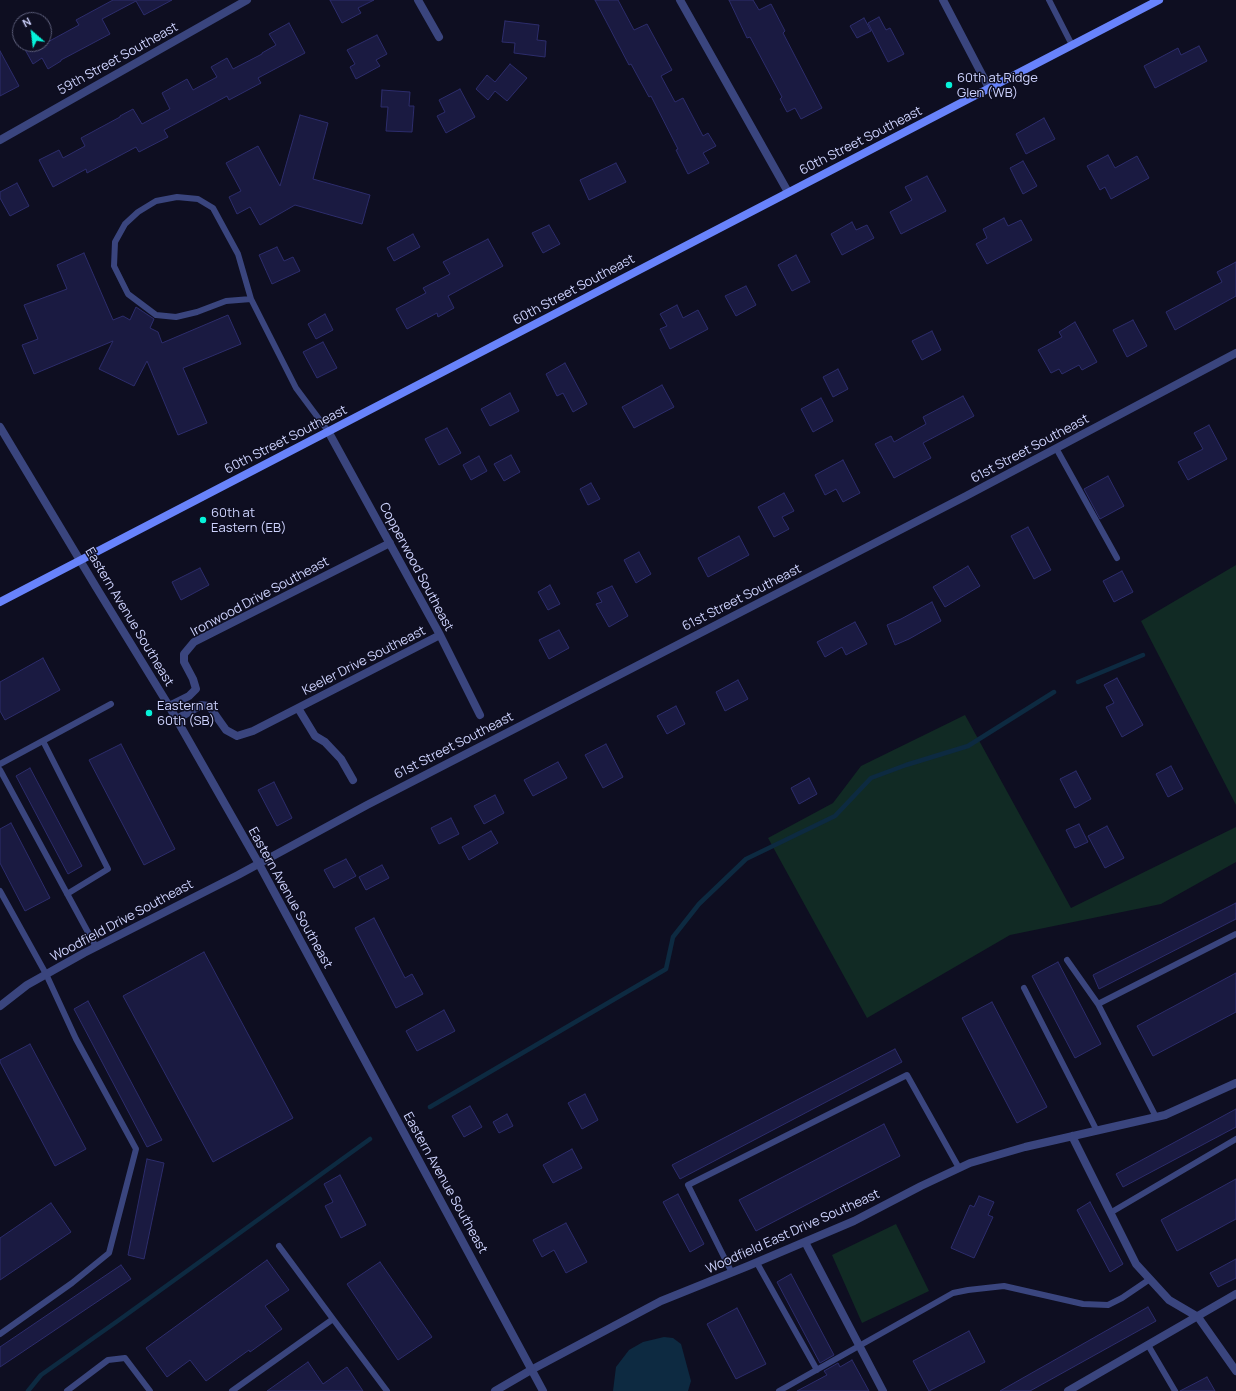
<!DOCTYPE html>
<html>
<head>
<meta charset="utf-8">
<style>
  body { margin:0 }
  #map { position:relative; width:1236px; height:1391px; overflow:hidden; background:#0e0e21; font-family:Manrope,sans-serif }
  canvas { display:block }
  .north { position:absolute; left:12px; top:12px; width:40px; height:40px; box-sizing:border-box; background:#0e0e21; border:1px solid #5b5d79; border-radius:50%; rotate:332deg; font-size:11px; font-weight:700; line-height:16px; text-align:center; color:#ced3fe }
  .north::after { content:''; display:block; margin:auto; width:14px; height:18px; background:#06f2d9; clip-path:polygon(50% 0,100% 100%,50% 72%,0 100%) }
</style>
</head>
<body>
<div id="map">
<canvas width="1236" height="1391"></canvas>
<div class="north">N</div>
</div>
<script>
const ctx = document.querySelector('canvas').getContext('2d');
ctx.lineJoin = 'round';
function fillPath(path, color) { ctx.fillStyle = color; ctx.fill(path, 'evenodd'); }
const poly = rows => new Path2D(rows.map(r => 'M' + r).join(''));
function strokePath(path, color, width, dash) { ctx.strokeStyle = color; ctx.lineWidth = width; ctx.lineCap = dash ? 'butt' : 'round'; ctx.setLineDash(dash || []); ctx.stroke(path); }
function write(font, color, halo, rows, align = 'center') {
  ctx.font = font + ' Manrope,sans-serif'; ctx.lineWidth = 3; ctx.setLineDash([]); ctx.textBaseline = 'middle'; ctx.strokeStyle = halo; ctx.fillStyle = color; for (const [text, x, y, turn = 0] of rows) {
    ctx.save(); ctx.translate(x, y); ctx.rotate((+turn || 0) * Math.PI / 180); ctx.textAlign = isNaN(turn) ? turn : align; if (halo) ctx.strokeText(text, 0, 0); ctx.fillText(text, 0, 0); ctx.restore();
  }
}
fillPath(poly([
  [1236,565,1236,805,1141,621],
  [965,715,1071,908,1236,827,1236,862,1161,904,1010,935,867,1018,768,838,833,803,861,766],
  [896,1224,929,1291,862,1323,832,1255]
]), '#112a24');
fillPath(poly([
  [664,1337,673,1338,681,1344,691,1381,688,1391,613,1391,616,1367,629,1350,643,1342]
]), '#0d2a41');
strokePath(poly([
  [1078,682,1143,655],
  [430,1107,666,969,673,937,699,904,746,859,835,816,871,778,906,765,968,746,1054,692],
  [28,1391,41,1375,119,1320,370,1139]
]), '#0d2a41', 4.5);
const building = poly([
  [113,0,172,0,144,15,136,1,102,19,110,34,61,60,61,61,48,69,42,58,33,64,22,44,44,44,79,25,76,20,113,0],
  [330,0,374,0,358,8,361,13,342,23,330,0],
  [595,0,618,0,634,30,647,24,672,70,661,76,675,102,683,98,703,136,708,133,716,146,703,153,709,163,688,174,676,150,678,149,651,96,649,97,631,64,629,65,595,0],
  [729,0,753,0,759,10,771,4,785,31,783,33,822,108,801,119,795,108,787,112,780,99,782,97,750,37,747,38,729,0],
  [879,17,886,30,890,28,904,54,888,62,868,23,879,17],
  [864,18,871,31,857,38,850,26,864,18],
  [505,21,539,25,537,40,546,41,545,57,514,53,515,43,502,42,505,21],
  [289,23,305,53,258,78,261,83,229,100,227,96,164,130,168,137,139,152,136,147,87,173,86,169,53,187,39,160,59,150,63,158,85,146,81,138,120,117,120,116,133,109,142,124,170,109,162,93,187,79,193,90,217,77,211,67,227,58,233,69,262,54,262,53,276,45,269,34,289,23],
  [377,35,387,54,376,60,380,66,356,79,350,67,355,64,347,50,377,35],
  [1199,46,1207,61,1155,88,1144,66,1178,48,1181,55,1199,46],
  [0,51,19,86,0,96,0,51],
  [510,64,527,78,507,101,495,91,488,100,476,89,487,75,495,82,510,64],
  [460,89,475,117,446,133,437,116,445,112,439,100,460,89],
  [382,90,410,92,409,106,414,106,412,132,386,131,388,107,381,107,382,90],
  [300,115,328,123,313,179,370,195,362,224,295,205,260,225,250,207,237,214,229,197,241,191,226,163,258,146,280,186,300,115],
  [1044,118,1055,139,1026,154,1016,134,1044,118],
  [1108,155,1115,168,1137,156,1149,178,1111,199,1105,187,1100,190,1087,166,1108,155],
  [1023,161,1037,186,1023,194,1010,168,1023,161],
  [616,163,626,182,589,200,580,180,616,163],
  [927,176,946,211,901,234,890,212,912,200,905,187,927,176],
  [17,183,29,206,10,216,0,198,0,192,17,183],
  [1004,218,1008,226,1021,220,1032,240,987,264,976,244,987,238,983,229,1004,218],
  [852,222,856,230,867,225,874,238,842,255,831,234,852,222],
  [549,225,560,244,543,253,532,233,549,225],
  [413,234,420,247,394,261,387,248,413,234],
  [488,239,503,266,448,296,454,308,438,317,437,313,407,329,396,309,426,293,423,288,450,274,443,262,488,239],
  [277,247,284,261,293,257,300,271,272,284,259,255,277,247],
  [84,253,113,320,123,316,130,320,136,307,154,319,150,328,158,332,162,343,228,315,241,344,183,368,207,423,178,435,147,361,134,386,99,369,113,341,34,374,22,345,38,339,24,305,67,289,57,265,84,253],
  [796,255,810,282,792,291,778,265,796,255],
  [1236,262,1236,296,1175,330,1166,312,1222,282,1217,272,1236,262],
  [746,286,756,305,736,316,725,296,746,286],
  [677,305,683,318,698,310,708,329,670,349,660,329,667,326,660,314,677,305],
  [325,314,333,330,316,339,308,324,325,314],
  [1133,320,1147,346,1127,357,1113,330,1133,320],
  [1075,322,1097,362,1082,370,1079,365,1062,374,1059,369,1051,373,1038,350,1062,337,1059,332,1075,322],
  [932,331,941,350,922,360,912,341,932,331],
  [323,342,337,368,317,378,303,352,323,342],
  [565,363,587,404,573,412,563,393,557,396,546,374,565,363],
  [838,369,848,389,833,397,823,377,838,369],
  [662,385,674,407,634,428,622,407,662,385],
  [510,393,519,411,490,426,481,409,510,393],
  [963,396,974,416,923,443,931,458,894,478,875,444,891,436,894,442,926,424,923,417,963,396],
  [821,398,833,421,813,432,801,409,821,398],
  [1209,425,1227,459,1188,480,1178,462,1203,449,1194,433,1209,425],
  [447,428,461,453,439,465,425,439,447,428],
  [511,455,520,472,504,481,494,464,511,455],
  [479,456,487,471,471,480,463,465,479,456],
  [843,460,860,493,843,502,836,489,825,495,815,475,843,460],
  [1108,476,1124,506,1100,519,1084,489,1108,476],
  [591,483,600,499,588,505,580,489,591,483],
  [784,493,794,511,782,517,789,529,774,537,758,507,784,493],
  [1028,527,1051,570,1034,579,1011,536,1028,527],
  [739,536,749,555,708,577,698,558,739,536],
  [639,552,651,574,636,583,624,560,639,552],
  [968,566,980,586,945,607,933,587,968,566],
  [200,568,209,585,181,600,172,582,200,568],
  [1122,571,1133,592,1114,602,1103,581,1122,571],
  [550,585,560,604,548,610,538,592,550,585],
  [612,586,628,616,609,627,596,604,602,602,597,593,612,586],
  [932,602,941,621,909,639,895,645,887,625,901,619,932,602],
  [855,622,867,644,846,655,842,647,825,657,817,642,855,622],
  [559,630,569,648,549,659,539,640,559,630],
  [43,658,60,690,5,720,0,711,0,682,43,658],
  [1117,678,1143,725,1122,737,1106,707,1114,703,1104,685,1117,678],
  [738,680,748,699,725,711,716,692,738,680],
  [676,706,685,724,667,734,657,716,676,706],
  [121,744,175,849,144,865,89,760,121,744],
  [606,744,623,777,603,788,585,755,606,744],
  [558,762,567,778,533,796,524,780,558,762],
  [1171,766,1183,789,1168,797,1156,774,1171,766],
  [30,768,82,866,68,874,16,776,30,768],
  [1076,771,1091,799,1075,808,1060,779,1076,771],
  [809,778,817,794,799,804,791,788,809,778],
  [274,782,292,818,277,826,258,790,274,782],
  [495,795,504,813,484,824,474,806,495,795],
  [451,818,459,834,439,844,431,828,451,818],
  [11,823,50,898,25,911,0,863,0,829,11,823],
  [1079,824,1088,842,1075,848,1066,830,1079,824],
  [1107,826,1124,858,1105,868,1088,836,1107,826],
  [491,831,498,843,469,860,462,847,491,831],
  [346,859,356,876,334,888,324,870,346,859],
  [382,865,389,878,366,890,359,877,382,865],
  [1236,903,1236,919,1099,989,1093,975,1236,903],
  [374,918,405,978,412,974,423,994,396,1008,355,928,374,918],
  [204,952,293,1118,213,1162,123,996,204,952],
  [1058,962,1101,1044,1075,1058,1032,976,1058,962],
  [1236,973,1236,1012,1153,1056,1137,1026,1236,973],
  [88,1001,162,1140,147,1147,74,1009,88,1001],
  [992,1002,1047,1107,1017,1123,962,1018,992,1002],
  [444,1010,455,1031,417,1051,406,1031,444,1010],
  [30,1044,86,1149,55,1166,0,1062,0,1060,30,1044],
  [895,1049,902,1062,680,1179,672,1165,895,1049],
  [585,1094,598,1120,582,1129,568,1103,585,1094],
  [470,1106,482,1127,464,1137,452,1116,470,1106],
  [1236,1109,1236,1127,1123,1187,1116,1174,1236,1109],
  [507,1114,513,1126,499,1133,493,1122,507,1114],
  [884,1124,900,1156,756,1231,739,1200,884,1124],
  [572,1149,582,1168,553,1183,543,1165,572,1149],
  [147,1159,164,1163,144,1259,128,1255,147,1159],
  [340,1175,366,1225,341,1238,325,1206,333,1202,324,1184,340,1175],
  [1236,1179,1236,1219,1177,1251,1161,1220,1236,1179],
  [678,1194,704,1244,690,1252,663,1202,678,1194],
  [979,1196,994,1202,988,1215,993,1217,974,1258,951,1248,970,1205,974,1207,979,1196],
  [1090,1202,1123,1264,1110,1272,1077,1210,1090,1202],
  [51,1203,71,1232,0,1280,0,1238,51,1203],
  [566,1223,587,1262,566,1273,554,1250,542,1257,533,1240,566,1223],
  [1236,1259,1236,1278,1218,1287,1210,1273,1236,1259],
  [267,1260,289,1290,265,1306,282,1329,250,1352,249,1350,206,1381,190,1360,167,1377,146,1348,267,1260],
  [380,1262,432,1337,398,1360,347,1284,380,1262],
  [121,1265,131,1279,0,1367,0,1347,121,1265],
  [791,1274,834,1355,820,1363,777,1282,791,1274],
  [1148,1307,1156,1321,1030,1391,1000,1391,1148,1307],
  [737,1308,766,1364,736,1379,707,1324,737,1308],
  [969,1331,985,1362,929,1391,913,1361,969,1331],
  [852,1360,869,1391,797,1391,827,1375,824,1371,838,1363,840,1367,852,1360],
  [308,1362,323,1384,347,1367,363,1391,267,1391,308,1362],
  [1207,1377,1215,1391,1180,1391,1207,1377]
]);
fillPath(building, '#1a1a41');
strokePath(building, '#2d2d6c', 1);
strokePath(poly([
  [1049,0,1072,45],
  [251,299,226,301,197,312,176,317,156,315,128,294,114,266,115,242,125,224,138,212,156,201,177,197,198,199,213,208,238,254,251,299,296,388,328,431],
  [1056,448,1117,558],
  [43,741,108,869,67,894],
  [0,764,111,704],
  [0,770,96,947],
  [0,891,46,974,76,1039,136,1149,109,1253,72,1283,0,1334],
  [1067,960,1098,1004,1156,1117],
  [1024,988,1097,1131],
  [1098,1004,1236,934],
  [1110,1213,1236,1139],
  [279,1246,333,1319],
  [757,1263,817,1370],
  [732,1273,688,1185,907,1075,959,1168],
  [1148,1345,1175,1391],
  [67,1391,108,1360,125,1358,150,1391],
  [232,1391,333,1319,387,1391],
  [779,1391,953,1293,968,1290,1004,1286,1083,1304,1108,1305,1122,1298,1150,1279]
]), '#3a457e', 6);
strokePath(poly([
  [418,0,439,37],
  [680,0,788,192],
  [943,0,989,88],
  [0,140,247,0],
  [328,431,440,635,480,715],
  [169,706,189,696,196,689,193,679,184,662,184,654,194,642,390,543],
  [298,708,315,736,325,742,341,759,353,780],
  [177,719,201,705,209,706,226,730,237,736,253,731,440,635],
  [0,1006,27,985,84,953,238,875,367,805,966,496,1236,353],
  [1072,1136,1136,1264,1169,1300,1198,1317,1236,1371],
  [805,1242,883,1391],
  [495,1391,531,1370,661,1301,748,1266,854,1221,921,1186,970,1163,1025,1147,1165,1115,1236,1083],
  [1068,1391,1236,1294]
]), '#3a457e', 8);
strokePath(poly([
  [0,427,96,587,169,706,259,864,543,1391]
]), '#3a457e', 8);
strokePath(poly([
  [0,602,1159,0]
]), '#6883fb', 8);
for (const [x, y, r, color] of [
  [949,85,4,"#06f2d9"],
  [203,520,4,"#06f2d9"],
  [149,713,4,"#06f2d9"]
]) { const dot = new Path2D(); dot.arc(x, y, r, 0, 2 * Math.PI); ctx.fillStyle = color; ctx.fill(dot); strokePath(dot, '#0e0e21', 1.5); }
write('13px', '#ced3fe', '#0e0e21', [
  ["59th Street Southeast",118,59,-29],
  ["60th Street Southeast",861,141,-27],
  ["60th Street Southeast",574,290,-28],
  ["60th Street Southeast",286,440,-27],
  ["61st Street Southeast",1030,449,-28],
  ["Copperwood Southeast",416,567,62],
  ["Ironwood Drive Southeast",260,597,-28],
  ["61st Street Southeast",742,598,-27],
  ["Eastern Avenue Southeast",129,617,59],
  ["Keeler Drive Southeast",364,661,-27],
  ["61st Street Southeast",454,746,-27],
  ["Eastern Avenue Southeast",290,898,61],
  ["Woodfield Drive Southeast",122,921,-28],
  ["Eastern Avenue Southeast",445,1183,61],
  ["Woodfield East Drive Southeast",793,1232,-24]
]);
write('13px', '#ced3fe', '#0e0e21', [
  ["60th at Ridge",957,78],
  ["Glen (WB)",957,93],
  ["60th at",211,513],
  ["Eastern (EB)",211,528],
  ["Eastern at",157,706],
  ["60th (SB)",157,721]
], 'left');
</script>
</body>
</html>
